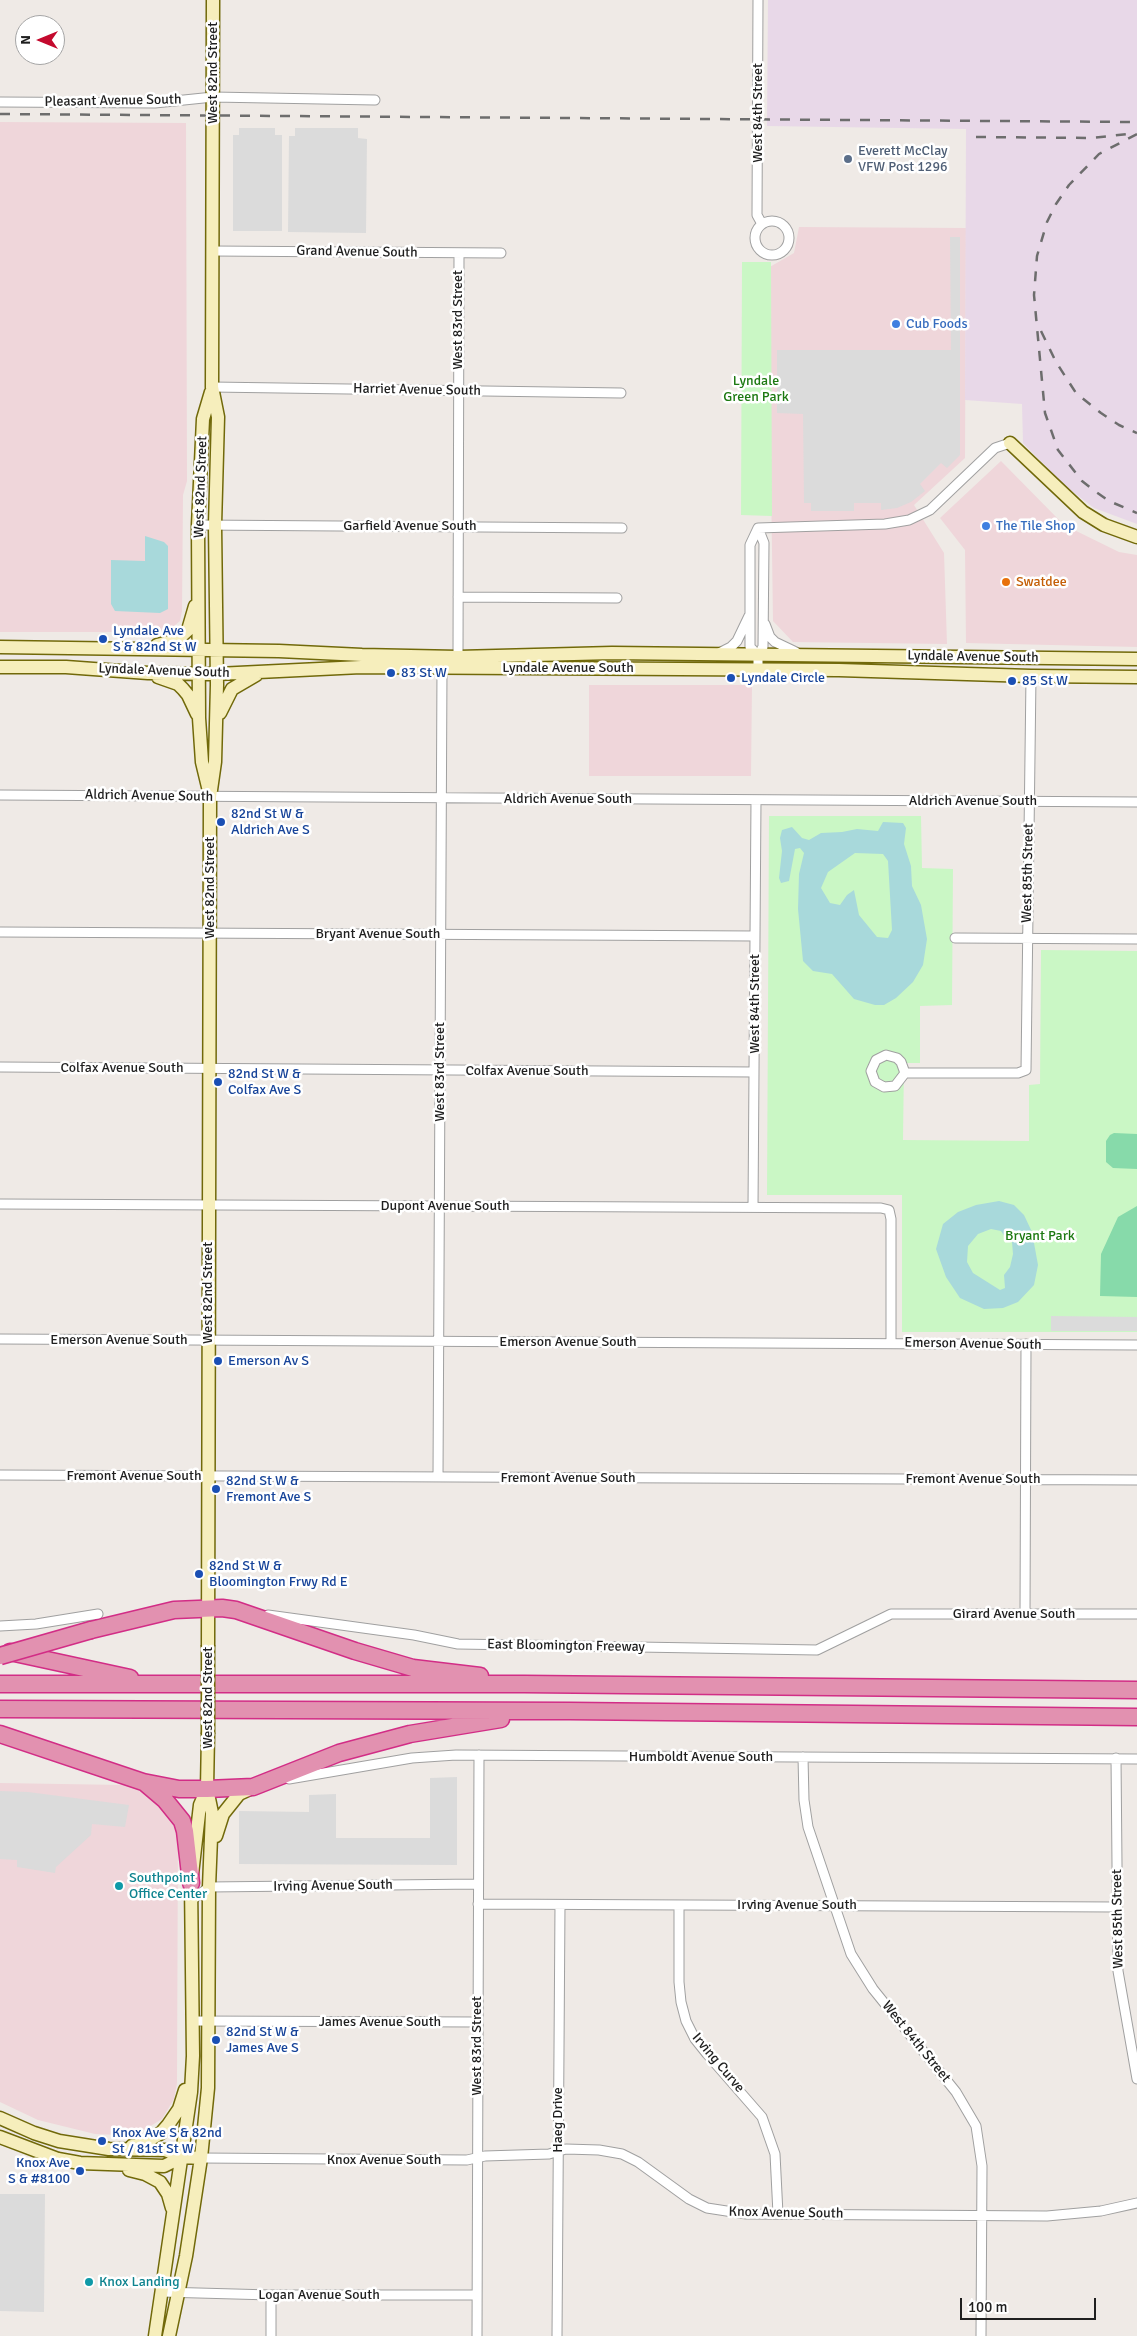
<!DOCTYPE html>
<html>
<head>
<meta charset="utf-8">
<style>
  body { margin:0 }
  #map { position:relative; width:1137px; height:2336px; overflow:hidden; background:#efeae6; font-family:Signika,sans-serif }
  canvas { display:block }
  .north { position:absolute; left:15px; top:15px; width:50px; height:50px; box-sizing:border-box; background:#fff; border:1px solid #a5a5a5; border-radius:50%; rotate:270deg; font-size:14px; font-weight:700; line-height:20px; text-align:center; color:#1f1f1f }
  .north::after { content:''; display:block; margin:auto; width:18px; height:22px; background:#c40a2e; clip-path:polygon(50% 0,100% 100%,50% 72%,0 100%) }
  .scale { position:absolute; left:960px; top:2298px; width:136px; height:22px; box-sizing:border-box; border:2px solid #1f1f1f; border-top:0; padding-left:6px; font-size:15px; line-height:18px; white-space:nowrap; color:#1f1f1f; -webkit-text-stroke:4px #fff; paint-order:stroke }
</style>
</head>
<body>
<div id="map">
<canvas width="1137" height="2336"></canvas>
<div class="north">N</div>
<div class="scale">100 m</div>
</div>
<script>
const ctx = document.querySelector('canvas').getContext('2d');
ctx.lineJoin = 'round';
function fillPath(path, color) { ctx.fillStyle = color; ctx.fill(path, 'evenodd'); }
const poly = rows => new Path2D(rows.map(r => 'M' + r).join(''));
function strokePath(path, color, width, dash) { ctx.strokeStyle = color; ctx.lineWidth = width; ctx.lineCap = dash ? 'butt' : 'round'; ctx.setLineDash(dash || []); ctx.stroke(path); }
function write(font, color, halo, rows, align = 'center') {
  ctx.font = font + ' Signika,sans-serif'; ctx.lineWidth = 5; ctx.setLineDash([]); ctx.textBaseline = 'middle'; ctx.strokeStyle = halo; ctx.fillStyle = color; for (const [text, x, y, turn = 0] of rows) {
    ctx.save(); ctx.translate(x, y); ctx.rotate((+turn || 0) * Math.PI / 180); ctx.textAlign = isNaN(turn) ? turn : align; if (halo) ctx.strokeText(text, 0, 0); ctx.fillText(text, 0, 0); ctx.restore();
  }
}
fillPath(poly([
  [0,122,186,123,187,481,183,495,182,611,180,621,167,632,0,632],
  [799,227,966,228,965,458,914,505,944,553,947,644,793,642,773,621,768,268,794,253],
  [1001,461,1064,525,1119,552,1137,555,1137,647,966,643,965,550,940,518],
  [589,685,752,685,751,776,589,776],
  [0,1783,123,1785,142,1792,156,1801,178,1828,177,2083,174,2099,162,2119,144,2130,120,2135,95,2134,38,2120,0,2102]
]), '#efd6da');
fillPath(poly([
  [768,0,1137,0,1137,524,1094,508,1064,485,1023,443,1022,404,965,400,966,129,767,126]
]), '#e8d8e8');
fillPath(poly([
  [742,262,771,262,772,516,741,515],
  [769,816,921,816,922,868,953,869,952,1005,920,1006,920,1063,904,1063,903,1140,1029,1141,1029,1085,1040,1084,1041,950,1137,951,1137,1332,902,1332,902,1195,767,1195]
]), '#caf7c5');
fillPath(poly([
  [1114,1133,1137,1134,1137,1169,1113,1168,1106,1162,1106,1141,1110,1135],
  [1137,1206,1137,1297,1100,1296,1101,1254,1118,1217]
]), '#87daaa');
fillPath(poly([
  [239,128,275,128,275,135,282,135,282,231,233,231,233,135,239,135],
  [295,128,358,128,358,138,367,139,366,233,288,232,289,136,295,136],
  [950,237,960,237,960,455,947,468,941,463,920,484,925,491,911,502,897,508,881,510,881,503,854,503,854,511,811,511,811,503,804,503,803,414,777,413,777,350,951,350],
  [1051,1316,1137,1317,1137,1331,1051,1331],
  [457,1777,457,1865,239,1864,239,1811,309,1812,309,1795,336,1794,336,1838,430,1838,430,1778],
  [0,1791,28,1792,129,1805,125,1827,92,1824,91,1835,56,1867,55,1873,17,1867,17,1860,0,1859],
  [0,2194,45,2194,44,2312,0,2311]
]), '#dbdbdb');
fillPath(poly([
  [145,536,164,542,168,546,168,609,160,613,115,611,111,604,111,560,145,561],
  [883,822,903,823,906,828,904,844,911,866,912,886,921,905,927,939,923,965,913,982,896,998,884,1005,875,1005,854,999,832,974,813,971,803,961,798,909,799,874,804,853,800,848,795,849,789,881,781,883,779,878,782,851,780,838,782,830,792,827,802,838,809,840,821,833,842,832,857,829,878,831],
  [855,853,883,854,888,861,892,930,888,938,877,937,859,915,854,890,847,895,840,905,830,903,821,888,828,872],
  [999,1201,1014,1205,1024,1215,1032,1232,1038,1265,1034,1285,1018,1302,1003,1308,984,1309,960,1298,946,1277,936,1249,943,1224,958,1212,976,1205],
  [991,1229,1001,1231,1005,1237,1012,1242,1013,1254,1010,1267,1004,1275,1005,1288,1000,1290,973,1273,967,1262,968,1246,978,1234]
]), '#a8d9db');
const street = poly([
  [758,0,757,215,762,224],
  [0,102,155,103,213,97,375,100],
  '755 238a17 17 0 1 1 34 0a17 17 0 1 1-34 0Z',
  [212,251,501,253],
  [212,387,621,393],
  [198,525,622,528],
  [758,528,885,524,909,520,930,510,995,448,1010,443],
  [758,528,764,543,763,647,758,655,758,670],
  [758,528,750,545,750,647,758,655],
  [458,597,617,598],
  [765,624,770,637,775,642,796,652],
  [719,653,731,647,737,641,749,616],
  [458,657,459,253],
  [0,795,1137,802],
  [0,932,755,936],
  [955,938,1137,939],
  [0,1067,754,1072],
  [905,1073,895,1086,884,1087,875,1082,871,1071,876,1060,886,1055,897,1058,901,1062,905,1073,1018,1073,1026,1070,1031,676],
  [0,1204,881,1208,889,1210,891,1219,891,1343],
  [753,1207,756,800],
  [0,1339,1137,1345],
  [0,1475,1137,1480],
  [438,1477,442,668],
  [1025,1614,1026,1344],
  [268,1615,414,1635,458,1644,817,1650,891,1614,1137,1614],
  [0,1626,36,1624,98,1614],
  [803,1757,804,1800,808,1827,851,1954,873,1989,956,2092,976,2126,982,2166,981,2336],
  [1116,1758,1118,1971,1137,2079],
  [289,1779,412,1758,456,1755,1137,1759],
  [192,1900,209,1887,478,1884],
  [478,1904,1117,1907],
  [679,1905,679,1982,681,2002,686,2021,695,2039,707,2054,762,2117,775,2154,778,2214],
  [192,2021,477,2022],
  [201,2158,467,2160,485,2156,549,2154,566,2149,599,2150,622,2154,638,2162,689,2199,707,2208,746,2214,1047,2216,1101,2211,1137,2203],
  [162,2292,271,2295,477,2295],
  [271,2336,271,2295],
  [477,2336,479,1755],
  [557,2336,560,1905]
]);
const secondary = poly([
  [1010,443,1083,512,1104,525,1137,537],
  [157,645,177,640,188,630,195,606],
  [0,647,279,651,362,655,458,657,612,653,1137,659],
  [0,667,66,667,148,673,217,674,361,667,839,670,1031,676,1137,677],
  [158,677,178,684,183,689,188,695,197,714],
  [220,713,232,689,256,675],
  [208,787,202,762,199,718,198,525,203,419,211,392],
  [208,1645,210,797,215,762,217,685,215,525,218,417,212,387,213,0],
  [216,1836,223,1814,239,1794,252,1788],
  [0,2118,34,2133,59,2141,109,2149,165,2150,182,2157,201,2158],
  [0,2137,58,2159,80,2163,164,2166,182,2157],
  [132,2146,143,2144,161,2133,168,2125,179,2109,185,2090],
  [129,2170,145,2174,160,2182,168,2194,172,2208],
  [155,2336,191,2092,193,2056,191,1883,200,1805,207,1789],
  [169,2336,186,2256,201,2158,208,2088,209,1887,212,1813,207,1789,208,1734]
]);
const highway = poly([
  [91,1630,174,1610,222,1608,236,1610,355,1651,413,1668,480,1676],
  [10,1652,130,1678],
  [0,1684,524,1684,1137,1690],
  [0,1709,570,1711,1137,1717],
  [0,1734,143,1782,179,1789,207,1789,253,1787,339,1753,410,1734,501,1719],
  [145,1783,165,1800,182,1821,185,1831,191,1883]
]);
strokePath(street, '#a0a0a0', 11);
strokePath(secondary, '#71690a', 15);
strokePath(highway, '#d22d86', 19);
strokePath(street, '#fff', 9);
strokePath(secondary, '#f6eebc', 12);
strokePath(highway, '#e291b0', 16);
strokePath(poly([
  [0,114,1137,122],
  [1137,134,1099,154,1069,185,1056,204,1047,222,1037,256,1034,295,1045,413,1058,450,1082,481,1096,492,1109,501,1137,513],
  [976,137,1091,138,1128,134],
  [1041,331,1056,362,1076,393,1101,413,1119,425,1137,433]
]), '#6d6d6d', 2.5, [10, 10]);
const secondaryBridge = poly([
  [208,1645,208,1734]
]);
const highwayBridge = poly([
  [0,1656,91,1630]
]);
strokePath(secondaryBridge, '#71690a', 15, []);
strokePath(highwayBridge, '#d22d86', 19, []);
strokePath(secondaryBridge, '#f6eebc', 12);
strokePath(highwayBridge, '#e291b0', 16);
for (const [x, y, r, color] of [
  [848,159,5,"#5c6f8a"],
  [896,324,5,"#3f7fe0"],
  [986,526,5,"#3f7fe0"],
  [1006,582,5,"#e8710a"],
  [103,639,5,"#1a4fb4"],
  [391,673,5,"#1a4fb4"],
  [731,678,5,"#1a4fb4"],
  [1012,681,5,"#1a4fb4"],
  [221,822,5,"#1a4fb4"],
  [218,1082,5,"#1a4fb4"],
  [218,1361,5,"#1a4fb4"],
  [216,1489,5,"#1a4fb4"],
  [199,1574,5,"#1a4fb4"],
  [119,1886,5,"#0f9aa8"],
  [216,2040,5,"#1a4fb4"],
  [102,2141,5,"#1a4fb4"],
  [80,2171,5,"#1a4fb4"],
  [89,2282,5,"#0f9aa8"]
]) { const dot = new Path2D(); dot.arc(x, y, r, 0, 2 * Math.PI); ctx.fillStyle = color; ctx.fill(dot); strokePath(dot, '#fff', 2); }
write('14px', '#1f1f1f', '#fff', [
  ["West 82nd Street",213,73,-90],
  ["Pleasant Avenue South",113,101,-1],
  ["West 84th Street",758,113,-90],
  ["Grand Avenue South",357,252,1],
  ["West 83rd Street",458,320,-90],
  ["Harriet Avenue South",417,390,1],
  ["West 82nd Street",201,487,-88],
  ["Garfield Avenue South",410,526],
  ["Lyndale Avenue South",973,657,1],
  ["Lyndale Avenue South",568,668],
  ["Lyndale Avenue South",164,671,2],
  ["Aldrich Avenue South",149,796,1],
  ["Aldrich Avenue South",568,799],
  ["Aldrich Avenue South",973,801],
  ["West 85th Street",1028,873,-89],
  ["West 82nd Street",210,888,-90],
  ["Bryant Avenue South",378,934],
  ["West 84th Street",755,1004,-90],
  ["Colfax Avenue South",122,1068],
  ["Colfax Avenue South",527,1071],
  ["West 83rd Street",440,1072,-90],
  ["Dupont Avenue South",445,1206],
  ["West 82nd Street",208,1293,-90],
  ["Emerson Avenue South",119,1340],
  ["Emerson Avenue South",568,1342],
  ["Emerson Avenue South",973,1344,1],
  ["Fremont Avenue South",134,1476],
  ["Fremont Avenue South",568,1478],
  ["Fremont Avenue South",973,1479],
  ["Girard Avenue South",1014,1614],
  ["East Bloomington Freeway",566,1646,1],
  ["West 82nd Street",208,1698,-90],
  ["Humboldt Avenue South",701,1757],
  ["Irving Avenue South",333,1886,-1],
  ["Irving Avenue South",797,1905],
  ["West 85th Street",1118,1919,-91],
  ["James Avenue South",380,2022],
  ["West 84th Street",916,2042,51],
  ["West 83rd Street",477,2046,-90],
  ["Irving Curve",718,2063,50],
  ["Haeg Drive",558,2120,-90],
  ["Knox Avenue South",384,2160],
  ["Knox Avenue South",786,2213,1],
  ["Logan Avenue South",319,2295]
]);
write('14px', '#4e5e75', '#fff', [
  ["Everett McClay",858,151],
  ["VFW Post 1296",858,167]
], 'left');
write('14px', '#366cbe', '#fff', [
  ["Cub Foods",906,324],
  ["The Tile Shop",996,526]
], 'left');
write('14px', '#1c7911', '#fff', [
  ["Lyndale",756,381],
  ["Green Park",756,397],
  ["Bryant Park",1040,1236]
]);
write('14px', '#c56008', '#fff', [
  ["Swatdee",1016,582]
], 'left');
write('14px', '#164399', '#fff', [
  ["Lyndale Ave",113,631],
  ["S & 82nd St W",113,647],
  ["83 St W",401,673],
  ["Lyndale Circle",741,678],
  ["85 St W",1022,681],
  ["82nd St W &",231,814],
  ["Aldrich Ave S",231,830],
  ["82nd St W &",228,1074],
  ["Colfax Ave S",228,1090],
  ["Emerson Av S",228,1361],
  ["82nd St W &",226,1481],
  ["Fremont Ave S",226,1497],
  ["82nd St W &",209,1566],
  ["Bloomington Frwy Rd E",209,1582],
  ["82nd St W &",226,2032],
  ["James Ave S",226,2048],
  ["Knox Ave S & 82nd",112,2133],
  ["St / 81st St W",112,2149],
  ["Knox Ave",70,2163,"right"],
  ["S & #8100",70,2179,"right"]
], 'left');
write('14px', '#0d838f', '#fff', [
  ["Southpoint",129,1878],
  ["Office Center",129,1894],
  ["Knox Landing",99,2282]
], 'left');
</script>
</body>
</html>
